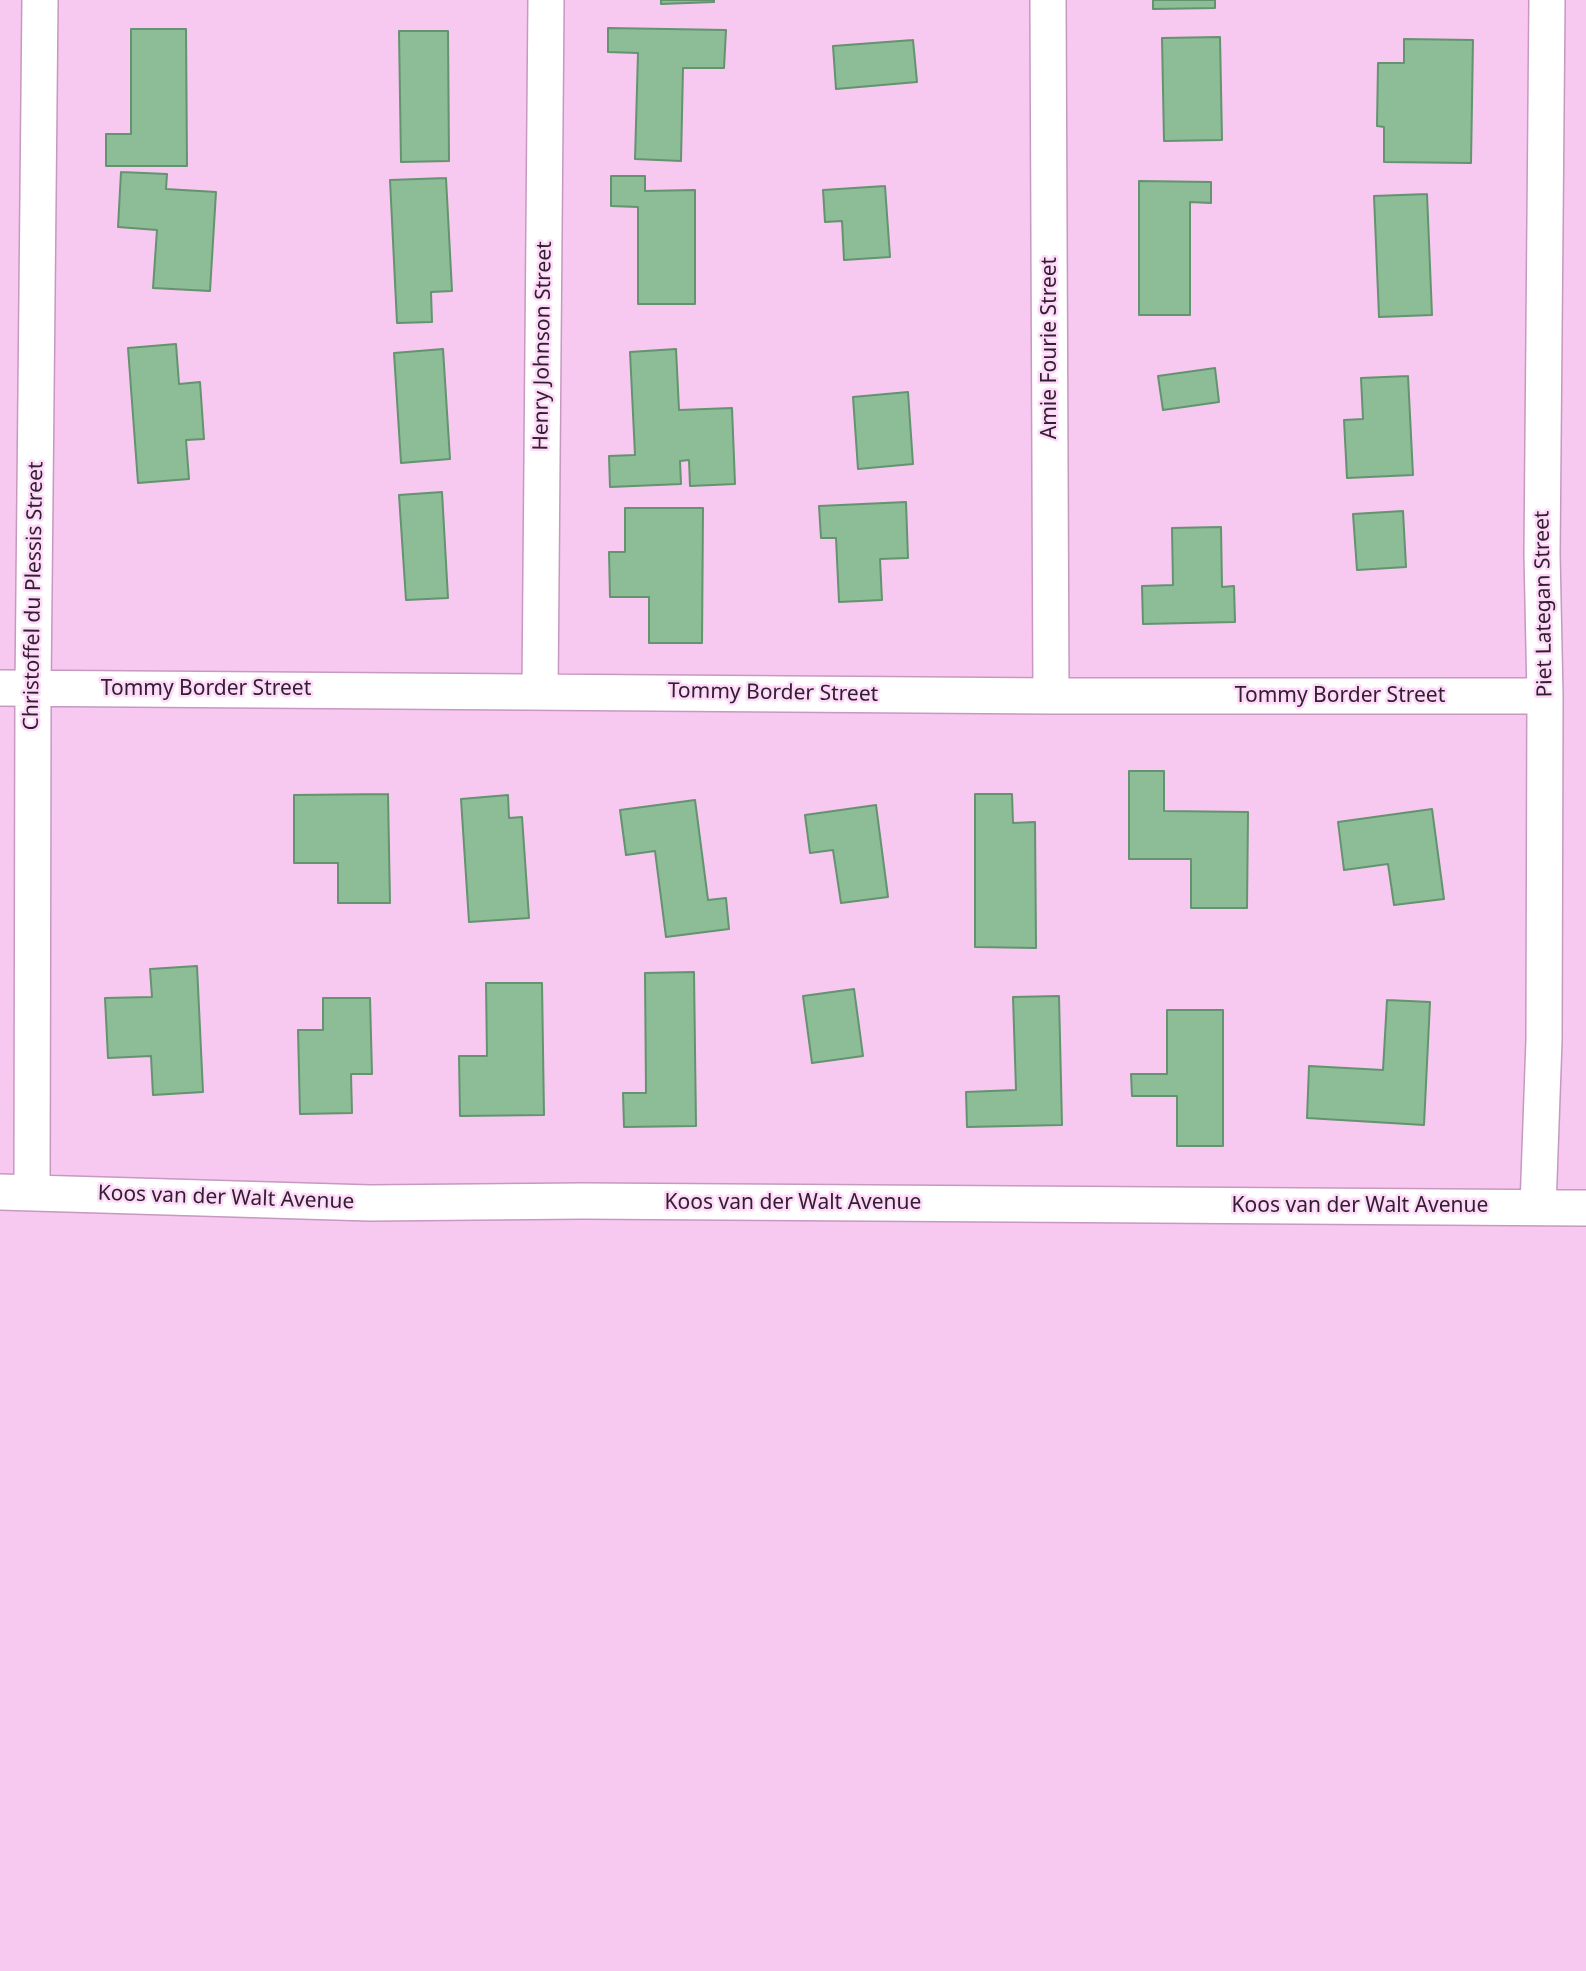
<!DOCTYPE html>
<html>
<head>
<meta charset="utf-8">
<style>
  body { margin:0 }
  canvas { display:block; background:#f7c8f0 }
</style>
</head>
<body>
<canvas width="1586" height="1971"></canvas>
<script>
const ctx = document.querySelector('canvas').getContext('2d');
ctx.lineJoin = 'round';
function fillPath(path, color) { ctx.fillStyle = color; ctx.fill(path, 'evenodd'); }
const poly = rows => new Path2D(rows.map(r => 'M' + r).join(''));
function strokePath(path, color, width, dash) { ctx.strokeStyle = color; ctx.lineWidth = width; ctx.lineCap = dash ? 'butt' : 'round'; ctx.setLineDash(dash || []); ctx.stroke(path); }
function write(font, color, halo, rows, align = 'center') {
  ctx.font = font + ' "Noto Sans",sans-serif'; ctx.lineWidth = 5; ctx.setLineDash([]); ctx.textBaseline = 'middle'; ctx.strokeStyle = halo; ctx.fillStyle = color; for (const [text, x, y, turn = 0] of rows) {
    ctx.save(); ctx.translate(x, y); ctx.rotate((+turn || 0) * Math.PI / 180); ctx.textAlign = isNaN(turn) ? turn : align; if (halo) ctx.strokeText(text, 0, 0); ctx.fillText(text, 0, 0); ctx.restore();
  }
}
const building = poly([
  [661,0,714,0,714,2,661,4,661,0],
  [1153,0,1215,0,1215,8,1153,9,1153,0],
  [608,28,726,30,724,68,683,68,681,161,635,159,638,53,608,52,608,28],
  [131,29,186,29,187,166,106,166,106,134,131,134,131,29],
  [399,31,448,31,449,161,401,162,399,31],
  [1220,37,1222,140,1164,141,1162,38,1220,37],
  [1404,39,1473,40,1471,163,1384,162,1384,127,1377,126,1378,63,1404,63,1404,39],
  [913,40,917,82,836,89,833,46,913,40],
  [121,172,167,174,166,189,216,192,210,291,153,288,157,230,118,227,121,172],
  [611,176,645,176,645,191,695,190,695,304,638,304,638,207,611,206,611,176],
  [446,178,452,291,431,292,432,322,397,323,390,180,446,178],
  [1139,181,1211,182,1211,203,1190,202,1190,315,1139,315,1139,181],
  [885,186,890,257,844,260,842,221,825,222,823,190,885,186],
  [1427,194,1432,315,1379,317,1374,196,1427,194],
  [176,344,179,384,200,382,204,439,186,440,189,479,138,483,128,348,176,344],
  [443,349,450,459,401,463,394,353,443,349],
  [676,349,679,410,732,408,735,484,690,486,689,460,680,461,681,484,610,487,609,456,635,455,630,352,676,349],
  [1215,368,1219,402,1163,410,1158,376,1215,368],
  [1408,376,1413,475,1347,478,1344,420,1363,419,1361,378,1408,376],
  [908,392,913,464,858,469,853,397,908,392],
  [442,492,448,598,406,600,399,495,442,492],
  [906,502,908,558,880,559,882,600,839,602,836,538,821,538,819,506,906,502],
  [625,508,703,508,702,643,649,643,649,597,610,597,609,552,625,552,625,508],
  [1403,511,1406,567,1357,570,1353,514,1403,511],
  [1221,527,1222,587,1234,586,1235,622,1143,624,1142,586,1173,585,1172,528,1221,527],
  [1129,771,1164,771,1164,811,1248,812,1247,908,1191,908,1191,859,1129,859,1129,771],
  [388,794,390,903,338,903,338,863,294,863,294,795,388,794],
  [975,794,1012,794,1013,823,1035,822,1036,948,975,947,975,794],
  [508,795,509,818,522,817,529,918,469,922,461,799,508,795],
  [695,800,708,900,726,898,729,929,666,937,655,851,626,855,620,810,695,800],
  [876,805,888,897,841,903,833,850,810,853,805,815,876,805],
  [1432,809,1444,899,1394,905,1388,864,1344,870,1338,822,1432,809],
  [197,966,203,1092,153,1095,151,1056,108,1058,105,998,152,997,150,969,197,966],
  [694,972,696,1126,624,1127,623,1093,646,1093,645,973,694,972],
  [486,983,542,983,544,1115,460,1116,459,1056,487,1056,486,983],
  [854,989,863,1056,812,1063,803,996,854,989],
  [1059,996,1062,1125,967,1127,966,1092,1016,1090,1013,997,1059,996],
  [323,998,370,998,372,1074,351,1074,352,1113,300,1114,298,1030,323,1030,323,998],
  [1387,1000,1430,1002,1424,1125,1307,1118,1309,1066,1383,1070,1387,1000],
  [1167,1010,1223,1010,1223,1146,1177,1146,1177,1096,1132,1096,1131,1074,1167,1074,1167,1010]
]);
fillPath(building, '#8cbd97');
strokePath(building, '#64936f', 2);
const minor = poly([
  [1048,0,1051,696],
  [0,688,1051,696,1545,696],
  [540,691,546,0],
  [0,1192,370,1203,583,1201,1586,1208],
  [32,1192,33,688,40,0],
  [1538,1207,1544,1040,1545,696,1542,554,1547,0]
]);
strokePath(minor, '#c699c0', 38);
strokePath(minor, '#fff', 35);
write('21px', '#301f2e', '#ffd9f9', [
  ["Henry Johnson Street",543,346,-89],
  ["Amie Fourie Street",1050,348,-90],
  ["Christoffel du Plessis Street",34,596,-89],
  ["Piet Lategan Street",1544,604,-91],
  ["Tommy Border Street",206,689],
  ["Tommy Border Street",773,693,1],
  ["Tommy Border Street",1340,696],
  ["Koos van der Walt Avenue",226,1198,2],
  ["Koos van der Walt Avenue",793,1203],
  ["Koos van der Walt Avenue",1360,1206]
]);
</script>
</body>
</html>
